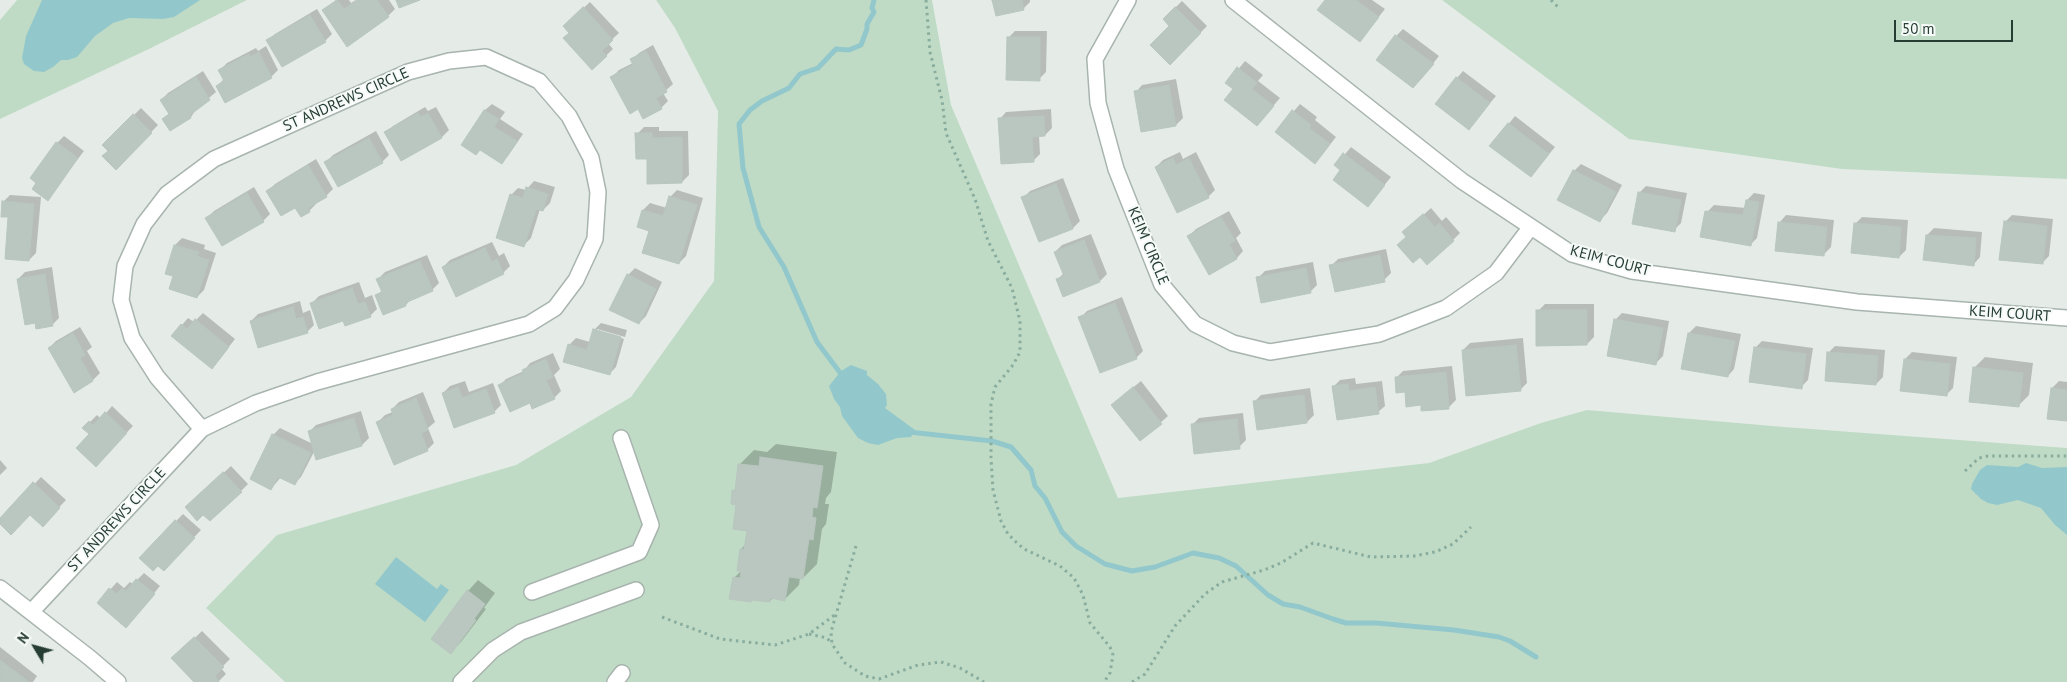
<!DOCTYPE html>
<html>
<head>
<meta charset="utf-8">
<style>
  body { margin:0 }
  #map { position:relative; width:2067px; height:682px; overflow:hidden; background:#e5ece8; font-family:"PT Sans",sans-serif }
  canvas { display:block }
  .north { position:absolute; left:10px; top:622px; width:50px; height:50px; -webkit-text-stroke:4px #f5f9f7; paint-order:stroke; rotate:307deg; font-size:14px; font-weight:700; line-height:20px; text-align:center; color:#263d34 }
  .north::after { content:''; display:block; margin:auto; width:18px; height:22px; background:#263d34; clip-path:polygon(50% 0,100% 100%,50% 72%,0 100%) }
  .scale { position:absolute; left:1894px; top:20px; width:119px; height:22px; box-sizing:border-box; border:2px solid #263d34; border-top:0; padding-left:6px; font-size:15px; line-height:18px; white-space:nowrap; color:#263d34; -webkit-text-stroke:4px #f5f9f7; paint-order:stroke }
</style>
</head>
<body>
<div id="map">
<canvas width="2067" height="682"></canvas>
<div class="north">N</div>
<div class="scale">50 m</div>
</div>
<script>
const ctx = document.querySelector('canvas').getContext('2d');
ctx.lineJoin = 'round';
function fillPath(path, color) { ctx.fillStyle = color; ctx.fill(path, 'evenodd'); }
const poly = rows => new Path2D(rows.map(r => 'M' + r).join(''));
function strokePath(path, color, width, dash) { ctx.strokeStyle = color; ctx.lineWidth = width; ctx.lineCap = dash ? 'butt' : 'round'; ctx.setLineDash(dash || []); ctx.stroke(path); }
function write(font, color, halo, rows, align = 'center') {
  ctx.font = font + ' "PT Sans",sans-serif'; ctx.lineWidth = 4; ctx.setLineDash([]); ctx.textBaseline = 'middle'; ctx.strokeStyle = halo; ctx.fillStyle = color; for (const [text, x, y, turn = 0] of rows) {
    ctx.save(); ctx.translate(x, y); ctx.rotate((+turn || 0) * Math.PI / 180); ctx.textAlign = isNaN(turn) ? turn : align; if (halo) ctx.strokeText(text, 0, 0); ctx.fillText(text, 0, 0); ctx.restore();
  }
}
fillPath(poly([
  [17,0,247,0,151,48,0,119,0,20],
  [656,0,932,0,951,105,1118,498,1429,463,1541,423,1587,410,1784,427,2067,448,2067,682,285,682,206,608,277,535,516,465,631,397,714,281,718,111,675,28],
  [1442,0,2067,0,2067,179,1842,169,1629,139]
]), '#c0dbc5');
fillPath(poly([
  [42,0,200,0,174,17,163,19,129,18,113,23,95,36,77,57,68,60,61,60,53,67,44,72,34,71,24,64,22,58,26,36],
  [851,365,867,371,867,375,878,384,886,394,887,405,885,408,915,430,911,437,897,438,878,445,868,443,858,438,842,416,840,407,834,399,829,386,841,371],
  [2026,463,2042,468,2067,467,2067,535,2055,525,2041,508,2018,500,1997,505,1988,503,1981,499,1971,489,1972,484,1980,470,1987,465,2018,467],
  [396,557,437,589,441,584,449,590,425,622,375,584]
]), '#92c8cc');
fillPath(poly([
  [336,0,349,0,351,3,356,0,389,0,395,9,388,16,324,11],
  [994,0,1030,0,1030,2,1023,9],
  [1326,0,1372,0,1385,9,1366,33],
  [1182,1,1207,26,1170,64,1171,26,1164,19],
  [590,2,619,33,608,43,613,49,593,68,564,26],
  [317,9,332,34,325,41,268,41,275,34],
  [1403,29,1439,56,1420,80,1396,36],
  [1015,31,1047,31,1046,72,1039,79,1008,38],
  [653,45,673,84,663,93,668,101,661,108,612,77,619,70,633,63,632,60,639,53],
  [266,46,278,70,271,77,225,101,217,86,224,79,220,70,227,63,256,48,258,51],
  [1245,61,1263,75,1258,81,1280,98,1257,125,1234,89,1227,83],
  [203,71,216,92,197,108,191,117,170,129,164,119,170,113,161,100,168,93],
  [1463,71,1496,96,1475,121,1457,78],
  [1176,79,1183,118,1176,125,1136,92,1142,85],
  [492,104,505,112,500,119,523,134,508,156,501,163,481,149,463,144,485,110],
  [1300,104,1317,117,1315,120,1336,137,1322,155,1276,132],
  [425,107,428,111,436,107,449,130,442,137,401,160,386,133,393,126],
  [141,108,158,125,116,168,109,151,104,145],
  [1051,109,1052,128,1045,135,1039,135,1040,154,1033,161,1000,119,1006,112],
  [1515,116,1555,147,1531,176,1491,146],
  [644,127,659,127,659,131,688,131,689,175,682,182,637,134],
  [376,131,389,155,382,162,326,162,333,155],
  [64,136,84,151,47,199,57,143],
  [1351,147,1391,177,1368,205,1342,170,1336,165],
  [1180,152,1183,159,1196,152,1215,190,1208,197,1156,167,1163,160],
  [316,159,333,189,326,196,315,203,316,204,309,211,296,206,268,191,275,184],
  [1581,164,1622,185,1607,213,1600,220,1574,171],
  [1063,178,1080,221,1073,228,1040,241,1023,198,1030,191],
  [534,181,555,187,550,203,543,210,540,209,531,238,524,245,511,195,518,188,526,190],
  [1646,186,1687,193,1681,223,1674,230,1639,193],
  [254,187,270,214,263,221,207,218,214,211],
  [677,190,703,198,686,256,679,263,650,230,643,210,650,203,667,208,670,197],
  [1754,193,1765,195,1757,238,1750,245,1707,212,1714,205,1746,208,1747,200],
  [10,195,41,197,36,253,29,260,3,202],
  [1431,208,1442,221,1446,217,1460,233,1453,240,1408,237,1411,226],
  [1229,211,1241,233,1236,238,1243,251,1237,258,1210,273,1189,236,1196,229],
  [1786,215,1834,220,1831,247,1824,254,1780,222],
  [2012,215,2053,219,2049,256,2042,263,2005,222],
  [1862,217,1908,220,1906,250,1899,257,1855,224],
  [1934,228,1982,232,1980,257,1974,264,1927,235],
  [1091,234,1107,274,1100,281,1064,295,1057,280,1064,273,1055,252,1062,245],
  [182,238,205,245,204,249,216,253,204,290,197,297,175,275,175,245],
  [492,242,499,256,504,253,510,266,503,273,443,267,450,260],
  [1386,249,1391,273,1384,280,1331,266,1338,259],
  [427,255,439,283,432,290,412,298,406,305,384,314,377,296,382,290,378,279,385,272],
  [1313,262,1317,285,1310,292,1258,278,1265,271],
  [52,267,59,318,52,325,18,279,25,272],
  [635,268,662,282,646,316,639,323,628,275],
  [359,282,365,298,372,295,377,309,370,316,344,319,312,303,319,296],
  [1122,297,1143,351,1136,358,1080,318,1087,311],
  [300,301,303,313,310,310,314,325,307,332,251,321,258,314],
  [1545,304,1594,304,1594,337,1587,344,1538,311],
  [203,313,235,339,218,361,182,325,188,318,194,322],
  [1622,313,1669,321,1663,356,1656,363,1615,320],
  [601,323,627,330,625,337,597,329,597,331,624,339,616,367,609,374,569,345,576,338,590,342,594,330],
  [1696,326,1741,334,1734,369,1728,376,1683,368,1689,333],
  [80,327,92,347,87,351,100,373,93,380,75,391,49,348,56,341],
  [1523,338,1527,383,1520,390,1463,350,1470,343],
  [1762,341,1813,348,1808,380,1801,387,1755,348],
  [1835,346,1885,350,1883,377,1876,384,1828,353],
  [1912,352,1957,357,1953,388,1946,395,1905,359],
  [553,353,560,369,554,375,561,391,554,398,530,402,499,386,506,379,524,371,530,363],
  [1985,357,2033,363,2029,395,2018,406,1974,368],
  [1452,366,1456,400,1449,407,1422,404,1406,390,1396,378,1403,371],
  [1355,378,1356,384,1382,381,1385,406,1378,412,1333,387,1340,380],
  [465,381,469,392,493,383,501,405,494,412,443,393,450,386],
  [1141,381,1168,416,1141,440,1120,398],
  [2059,381,2067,382,2067,420,2052,388],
  [1310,388,1314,415,1307,422,1254,402,1261,395],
  [423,392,435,422,428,428,434,443,427,450,378,422,385,415,393,412,392,409,399,402],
  [112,406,133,426,102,458,91,434,84,428,97,415,101,419],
  [361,411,369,438,362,445,315,450,301,477,294,484,281,477,271,489,273,435,280,428,313,444,309,432,316,425],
  [1243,413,1246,440,1239,447,1192,425,1199,418],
  [776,444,837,452,831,492,826,498,825,504,829,504,826,524,822,529,817,564,803,578,800,578,799,585,785,599,773,598,770,601,734,578,742,570,741,549,746,544,748,530,734,491,736,488,740,464,754,450,767,452],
  [0,460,7,468,0,475],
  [231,466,248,484,241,491,193,501],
  [41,477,66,500,49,518,30,513,0,523,0,520],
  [183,514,201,530,164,569,159,564,141,557],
  [144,573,160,586,133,619,98,603,117,582,124,588,130,582,133,584],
  [478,580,495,593,484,608,486,609,461,642,450,652,468,591],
  [202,631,230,659,221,668,226,674,218,682,195,682,173,659],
  [0,647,37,676,33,682,0,682]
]), '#0003');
strokePath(poly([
  [844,378,817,342,784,267,759,227,743,168,739,124,750,110,762,101,789,88,800,74,818,68,836,49,849,50,861,45,867,29,867,24,874,12,872,8,874,0],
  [909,432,992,441,1011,447,1031,470,1035,486,1045,498,1062,532,1076,546,1105,564,1132,571,1155,567,1193,553,1219,558,1236,566,1268,595,1283,604,1300,607,1333,619,1346,623,1376,623,1454,630,1499,637,1510,641,1536,657]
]), '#92c8cc', 5);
const building = poly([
  [337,0,344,9,357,0,377,0,389,17,347,47,322,10,337,0],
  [396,0,420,0,399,8,396,0],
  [992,0,1022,0,1024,10,996,16,992,0],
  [1325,0,1356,0,1379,17,1360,42,1317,10,1325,0],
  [583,7,613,40,602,51,607,56,592,70,563,38,569,33,563,26,583,7],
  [1175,7,1201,33,1170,65,1150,45,1169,26,1163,19,1175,7],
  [310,15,326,42,282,67,266,40,310,15],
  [1395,35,1434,64,1413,88,1376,60,1395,35],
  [1007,37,1040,37,1040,81,1006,80,1007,37],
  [646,51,667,92,656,98,662,109,643,119,638,109,630,114,610,77,633,65,630,59,646,51],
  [259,52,272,78,225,103,216,86,224,81,218,70,249,54,250,57,259,52],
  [1237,67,1257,83,1252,89,1274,106,1257,126,1224,100,1233,89,1225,83,1237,67],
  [196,77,210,100,190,115,191,118,170,131,162,119,169,114,160,100,196,77],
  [1456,77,1490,103,1469,130,1435,104,1456,77],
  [1169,85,1176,126,1141,132,1134,91,1169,85],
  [484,110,499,119,494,127,517,141,502,164,480,150,476,155,461,145,484,110],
  [1292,110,1311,125,1309,128,1330,144,1315,164,1275,132,1292,110],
  [418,113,420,117,428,113,442,138,401,161,384,132,418,113],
  [133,114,152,133,116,170,102,156,108,151,102,145,133,114],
  [1044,116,1045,136,1032,137,1034,162,1001,164,998,118,1044,116],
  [1508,123,1549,154,1531,177,1489,146,1508,123],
  [635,133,652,133,652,138,682,137,682,183,647,184,647,159,636,159,635,133],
  [369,138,383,163,338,187,324,162,369,138],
  [56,142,78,158,48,201,32,189,36,183,30,178,56,142],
  [1343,153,1385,185,1368,207,1333,180,1340,170,1334,165,1343,153],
  [1173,158,1176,165,1189,158,1209,198,1177,213,1155,167,1173,158],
  [308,165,327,197,308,208,310,212,301,217,295,208,281,216,266,191,308,165],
  [1573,170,1616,192,1600,222,1557,200,1573,170],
  [1056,184,1073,229,1039,242,1021,197,1056,184],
  [526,187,548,194,543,211,536,209,524,247,496,238,510,194,523,198,526,187],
  [1638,192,1681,200,1675,232,1632,224,1638,192],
  [247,193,264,222,222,246,205,218,247,193],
  [669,196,697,205,679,264,642,253,649,231,637,227,642,210,663,216,669,196],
  [1746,200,1759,202,1751,246,1700,237,1705,211,1743,215,1746,200],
  [2,201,34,204,29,261,5,259,8,217,1,217,2,201],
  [1423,214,1435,227,1439,223,1454,241,1427,265,1420,257,1413,263,1397,245,1406,237,1402,232,1423,214],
  [1221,217,1235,241,1229,244,1237,259,1209,275,1187,236,1221,217],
  [2004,221,2047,226,2043,264,1999,260,2004,221],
  [1778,222,1827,227,1824,256,1775,251,1778,222],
  [1854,223,1901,227,1899,258,1851,253,1854,223],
  [1926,235,1976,238,1974,266,1923,260,1926,235],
  [1084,240,1100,282,1063,297,1056,279,1064,276,1054,252,1084,240],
  [174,245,199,252,197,256,209,260,197,298,169,289,173,276,165,274,174,245],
  [485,248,492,262,497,259,504,274,456,297,442,267,485,248],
  [1380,255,1385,282,1335,292,1329,265,1380,255],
  [420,261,433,291,405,303,406,306,383,315,375,295,382,292,376,279,420,261],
  [1306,268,1311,293,1261,303,1256,277,1306,268],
  [45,274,53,326,36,329,35,323,25,325,17,279,45,274],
  [627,274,656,289,639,324,609,310,627,274],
  [352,288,358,304,365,302,371,317,345,326,343,321,319,329,310,303,352,288],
  [1115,303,1137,359,1100,373,1078,317,1115,303],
  [293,307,296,319,303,317,308,333,258,348,250,321,293,307],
  [1536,310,1587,310,1587,345,1536,346,1536,310],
  [195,319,229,347,212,369,171,336,181,324,187,329,195,319],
  [1614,319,1663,328,1656,365,1607,356,1614,319],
  [593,329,621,337,610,375,563,362,568,344,587,350,593,329],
  [73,333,85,355,80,358,93,381,74,393,48,348,73,333],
  [1688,333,1735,341,1728,377,1681,369,1688,333],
  [1516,345,1521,391,1466,396,1462,350,1516,345],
  [1754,347,1806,354,1802,389,1749,382,1754,347],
  [1827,352,1878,356,1876,385,1825,381,1827,352],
  [546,359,553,377,546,380,555,399,532,409,530,403,510,412,498,385,524,373,522,370,546,359],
  [1904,359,1950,364,1947,396,1900,391,1904,359],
  [1973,367,2023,373,2019,407,1969,402,1973,367],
  [1446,372,1449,409,1421,411,1421,405,1406,407,1405,392,1396,393,1395,377,1446,372],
  [1348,384,1349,391,1375,387,1379,414,1337,420,1332,386,1348,384],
  [458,387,462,398,486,389,495,413,454,428,442,393,458,387],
  [1133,387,1162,424,1140,441,1111,405,1133,387],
  [2051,388,2067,390,2067,421,2047,419,2051,388],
  [1304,395,1307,423,1257,430,1253,401,1304,395],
  [416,398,428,430,421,433,428,451,394,465,376,422,393,415,391,409,416,398],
  [105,412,127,433,96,467,76,448,89,434,82,428,89,421,93,425,105,412],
  [354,418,362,446,316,460,308,431,354,418],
  [1237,419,1240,449,1194,454,1191,424,1237,419],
  [272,434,311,453,295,485,278,477,271,490,250,479,272,434],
  [760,457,823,466,817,508,813,507,812,517,816,518,813,540,809,539,803,579,789,577,785,601,771,598,770,602,752,600,751,602,729,599,733,577,740,578,741,571,737,571,740,549,744,549,747,531,733,529,736,505,731,504,732,490,735,491,738,464,759,466,760,457],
  [223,472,242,492,210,521,203,515,197,521,185,507,223,472],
  [33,482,60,508,43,527,30,515,11,535,0,524,0,518,33,482],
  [175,520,195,538,164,571,158,566,153,571,139,558,175,520],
  [136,579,155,594,126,628,97,603,109,588,117,594,122,588,126,591,136,579],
  [467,590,485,604,474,619,476,620,451,654,431,639,467,590],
  [194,637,224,667,215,676,219,682,194,682,171,658,194,637],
  [0,660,29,682,0,682,0,660]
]);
fillPath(building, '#bac7c1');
strokePath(building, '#b8c6bf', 1);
const minor = poly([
  [1128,0,1095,59,1098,103,1116,169,1162,285,1195,324,1233,343,1270,352,1379,334,1446,308,1496,273,1530,228],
  [1233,0,1462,181,1572,254,1632,271,1857,302,2067,318],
  [486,57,539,81,569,116,591,158,598,192,595,239,576,280,555,308,529,324,317,382,256,403,202,429,157,377,132,338,121,300,125,266,144,224,167,194,214,159,408,72,449,61,486,57],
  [0,588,90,658,118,682],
  [532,592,639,552,651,525,621,438],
  [32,611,202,429],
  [461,682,493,650,521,632,636,590],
  [615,682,622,673]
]);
strokePath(minor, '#a8b4ae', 18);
strokePath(poly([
  [926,0,930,52,942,100,946,133,975,199,988,241,1012,288,1020,321,1020,352,1013,365,995,387,991,404,991,458,993,490,1001,521,1008,534,1017,543,1024,549,1060,566,1074,578,1083,595,1090,623,1110,647,1113,655,1110,673,1104,682],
  [1551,0,1560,9],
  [1965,471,1979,458,1988,456,2067,456],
  [856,546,831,632,832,644,845,663,865,676,879,679,918,665,941,662,960,668,984,682],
  [662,617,720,639,775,645,809,634,836,614],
  [809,634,827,638,832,644],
  [1132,682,1145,674,1175,626,1205,594,1222,582,1264,570,1281,563,1313,543,1371,557,1414,556,1435,552,1453,544,1471,527]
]), '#88ad9e', 3, [2.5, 4]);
strokePath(minor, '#fff', 15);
write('15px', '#263d34', '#f5f9f7', [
  ["ST ANDREWS CIRCLE",346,100,-24],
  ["KEIM CIRCLE",1148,246,67],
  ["KEIM COURT",1610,261,15],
  ["KEIM COURT",2010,314,4],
  ["ST ANDREWS CIRCLE",117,520,-47]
]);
</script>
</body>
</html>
